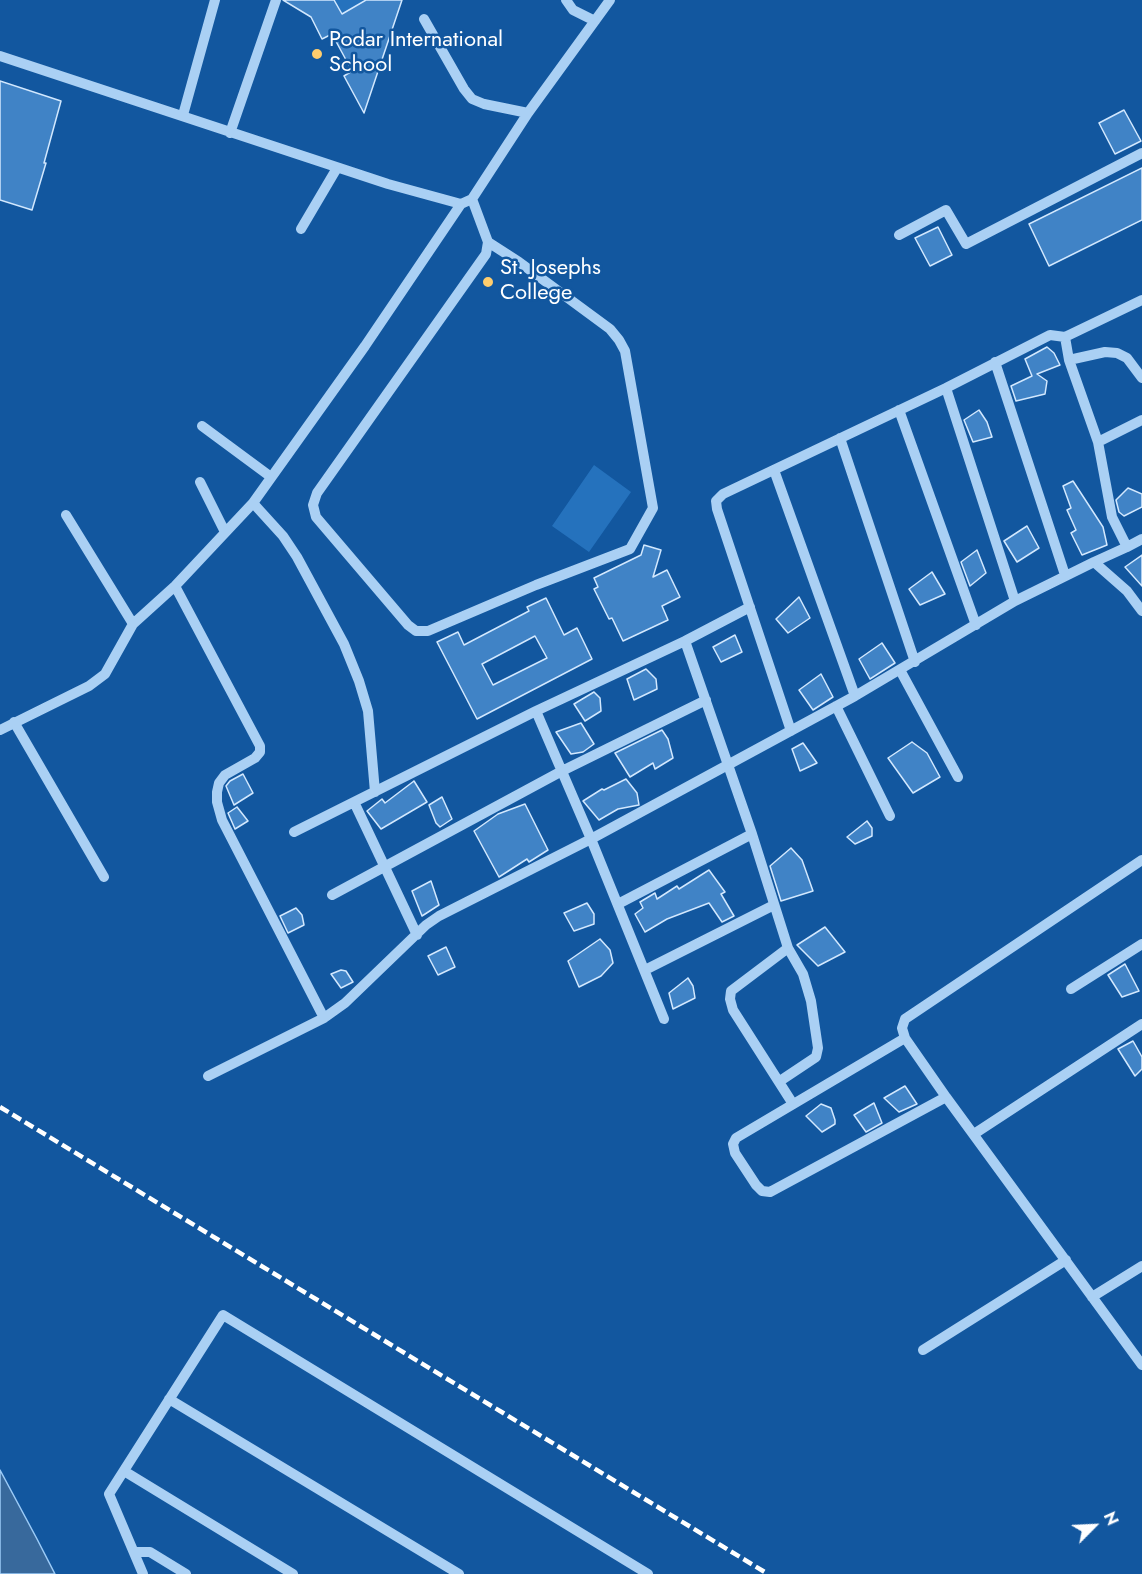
<!DOCTYPE html>
<html>
<head>
<meta charset="utf-8">
<style>
  body { margin:0 }
  #map { position:relative; width:1142px; height:1574px; overflow:hidden; background:#12579f; font-family:Jost,sans-serif }
  canvas { display:block }
  .north { position:absolute; left:1064px; top:1496px; width:60px; height:60px; -webkit-text-stroke:4px #12579f; paint-order:stroke; rotate:66deg; font-size:16px; font-weight:700; line-height:24px; text-align:center; color:#fff }
  .north::after { content:''; display:block; margin:auto; width:21px; height:27px; background:#fff; clip-path:polygon(50% 0,100% 100%,50% 72%,0 100%) }
</style>
</head>
<body>
<div id="map">
<canvas width="1142" height="1574"></canvas>
<div class="north">N</div>
</div>
<script>
const ctx = document.querySelector('canvas').getContext('2d');
ctx.lineJoin = 'round';
function fillPath(path, color) { ctx.fillStyle = color; ctx.fill(path, 'evenodd'); }
const poly = rows => new Path2D(rows.map(r => 'M' + r).join(''));
function strokePath(path, color, width, dash) { ctx.strokeStyle = color; ctx.lineWidth = width; ctx.lineCap = dash ? 'butt' : 'round'; ctx.setLineDash(dash || []); ctx.stroke(path); }
function write(font, color, halo, rows, align = 'center') {
  ctx.font = font + ' Jost,sans-serif'; ctx.lineWidth = 5; ctx.setLineDash([]); ctx.textBaseline = 'middle'; ctx.strokeStyle = halo; ctx.fillStyle = color; for (const [text, x, y, turn = 0] of rows) {
    ctx.save(); ctx.translate(x, y); ctx.rotate((+turn || 0) * Math.PI / 180); ctx.textAlign = isNaN(turn) ? turn : align; if (halo) ctx.strokeText(text, 0, 0); ctx.fillText(text, 0, 0); ctx.restore();
  }
}
fillPath(poly([
  [334,0,365,0,342,14],
  [594,465,631,492,589,552,552,526]
]), '#2572bd');
const water = poly([
  [0,1470,37,1539,55,1574,0,1574,0,1470]
]);
fillPath(water, '#38699c');
strokePath(water, '#9ccbf7', 1.5);
const building = poly([
  [283,0,334,0,342,14,366,0,402,0,364,113,344,76,352,71,332,34,322,39,311,17,283,0],
  [0,81,61,101,44,163,46,163,32,210,0,200,0,81],
  [1124,110,1141,141,1115,154,1099,123,1124,110],
  [1142,168,1142,220,1049,266,1029,224,1142,168],
  [938,227,952,255,930,266,915,238,938,227],
  [1047,347,1054,353,1060,365,1037,374,1047,381,1045,394,1016,401,1011,386,1032,376,1025,359,1047,347],
  [979,410,987,422,992,437,973,442,964,420,979,410],
  [1073,481,1103,527,1107,545,1082,555,1071,533,1076,530,1067,510,1071,508,1063,486,1073,481],
  [1128,488,1142,494,1142,507,1124,516,1119,512,1116,500,1128,488],
  [1027,526,1039,548,1017,562,1004,541,1027,526],
  [644,545,661,550,653,577,667,570,680,597,662,606,668,620,623,641,612,618,609,619,594,589,598,587,594,578,641,555,644,545],
  [977,550,986,573,970,586,961,562,977,550],
  [1142,555,1142,586,1125,567,1142,555],
  [932,572,945,594,920,605,909,589,932,572],
  [799,597,810,618,788,633,776,619,799,597],
  [546,598,564,635,577,628,592,659,477,719,437,642,458,632,464,645,529,611,527,607,546,598],
  [535,636,547,658,493,685,482,664,535,636],
  [735,635,742,652,721,662,713,647,735,635],
  [882,643,895,663,870,679,859,659,882,643],
  [646,669,656,679,657,689,634,700,627,679,646,669],
  [821,674,833,697,813,710,799,690,821,674],
  [594,692,600,698,601,711,585,721,574,704,594,692],
  [581,723,594,744,583,752,571,754,556,732,581,723],
  [662,730,668,739,673,758,655,769,653,763,630,777,615,753,662,730],
  [912,742,927,753,940,777,913,793,888,758,912,742],
  [803,743,817,763,800,771,792,749,803,743],
  [243,774,253,793,234,805,226,786,230,781,243,774],
  [626,779,637,793,639,805,618,809,599,820,583,801,602,789,604,790,626,779],
  [414,781,427,802,381,829,367,811,382,799,385,803,414,781],
  [442,797,452,819,440,827,436,823,429,805,442,797],
  [525,804,548,850,529,862,527,859,499,877,474,831,498,814,525,804],
  [237,807,248,821,235,829,228,813,237,807],
  [867,821,872,828,872,836,855,844,847,837,867,821],
  [791,848,802,860,813,891,781,901,770,866,791,848],
  [709,870,725,892,721,894,734,916,722,922,709,903,667,919,645,932,635,914,643,908,640,902,655,893,657,899,677,886,679,889,709,870],
  [431,881,439,905,422,916,412,891,431,881],
  [587,903,594,914,594,924,574,931,564,913,587,903],
  [296,908,302,915,304,925,288,933,280,916,296,908],
  [825,927,845,952,818,966,797,945,825,927],
  [600,939,610,950,613,963,601,976,579,987,568,961,600,939],
  [446,947,455,967,438,975,428,956,446,947],
  [1125,964,1139,991,1122,997,1108,975,1125,964],
  [341,970,346,971,353,982,341,988,331,974,341,970],
  [688,978,693,986,695,998,673,1009,669,993,688,978],
  [1133,1041,1142,1057,1142,1069,1135,1076,1118,1049,1133,1041],
  [905,1086,917,1104,899,1112,884,1098,905,1086],
  [874,1103,882,1123,866,1132,854,1115,874,1103],
  [821,1104,831,1108,835,1120,835,1124,822,1132,806,1116,821,1104]
]);
fillPath(building, '#4083c6');
strokePath(building, '#d2e8fe', 1.5);
strokePath(poly([
  [566,0,573,10,595,21],
  [424,19,464,89,472,99,484,104,528,113],
  [0,56,388,184,461,204,472,199,528,113,610,0],
  [183,115,215,0],
  [230,133,276,0],
  [472,199,488,242,486,254,317,493,313,505,316,517,408,625,416,631,428,631,536,585,630,549,653,508,625,351,619,340,610,329,519,262,488,242],
  [301,229,337,168],
  [899,235,946,210,966,244,1142,153],
  [1142,300,1065,337,1069,360,1098,442,1112,517,1127,547,1094,562,1127,591,1142,611],
  [1069,360,1105,352,1117,353,1127,358,1142,378],
  [995,362,1065,575],
  [946,388,1015,601],
  [899,410,976,625],
  [202,426,271,477],
  [840,438,915,662],
  [1098,442,1142,420],
  [774,470,855,696],
  [200,482,225,532],
  [253,503,283,536,297,557,344,644,359,681,368,711,375,792],
  [66,515,133,624],
  [1127,547,1142,539],
  [175,586,260,746,260,752,255,758,225,775,219,783,217,792,217,802,222,820,324,1018],
  [685,641,752,834,788,948,803,974,811,1001,818,1048,816,1057,780,1081],
  [900,670,958,777],
  [836,706,890,816],
  [536,711,591,839,664,1019],
  [14,722,104,877],
  [0,730,89,686,105,674,133,624,175,586,253,503,365,346,461,204],
  [791,731,717,509,716,501,723,494,946,388,1050,335,1065,337],
  [354,802,417,935],
  [294,832,536,711,685,641,750,607],
  [1142,860,905,1019,902,1028,905,1038,946,1097,1142,1365],
  [332,895,562,771,706,700],
  [618,904,752,834],
  [788,948,731,991,730,999,733,1010,793,1104],
  [645,970,774,905],
  [1071,989,1142,944],
  [905,1038,736,1138,733,1144,735,1153,756,1185,762,1191,770,1192,946,1097],
  [208,1076,324,1018,345,1003,426,925,439,916,591,839,855,696,1015,601,1094,562],
  [974,1134,1142,1024],
  [1092,1297,1142,1266],
  [923,1350,1066,1260],
  [169,1399,459,1574],
  [124,1471,293,1574],
  [134,1552,150,1552,186,1574],
  [143,1574,109,1494,223,1315,648,1574]
]), '#aad0f4', 10);
strokePath(poly([
  [0,1107,768,1574]
]), '#fff', 4.5, [10, 4.5]);
for (const [x, y, r, color] of [
  [317,54,6,"#ffcd6d"],
  [488,282,6,"#ffcd6d"]
]) { const dot = new Path2D(); dot.arc(x, y, r, 0, 2 * Math.PI); ctx.fillStyle = color; ctx.fill(dot); strokePath(dot, '#12579f', 2); }
write('22px', '#fff', '#12579f', [
  ["Podar International",329,41],
  ["School",329,66],
  ["St. Josephs",500,269],
  ["College",500,294]
], 'left');
</script>
</body>
</html>
